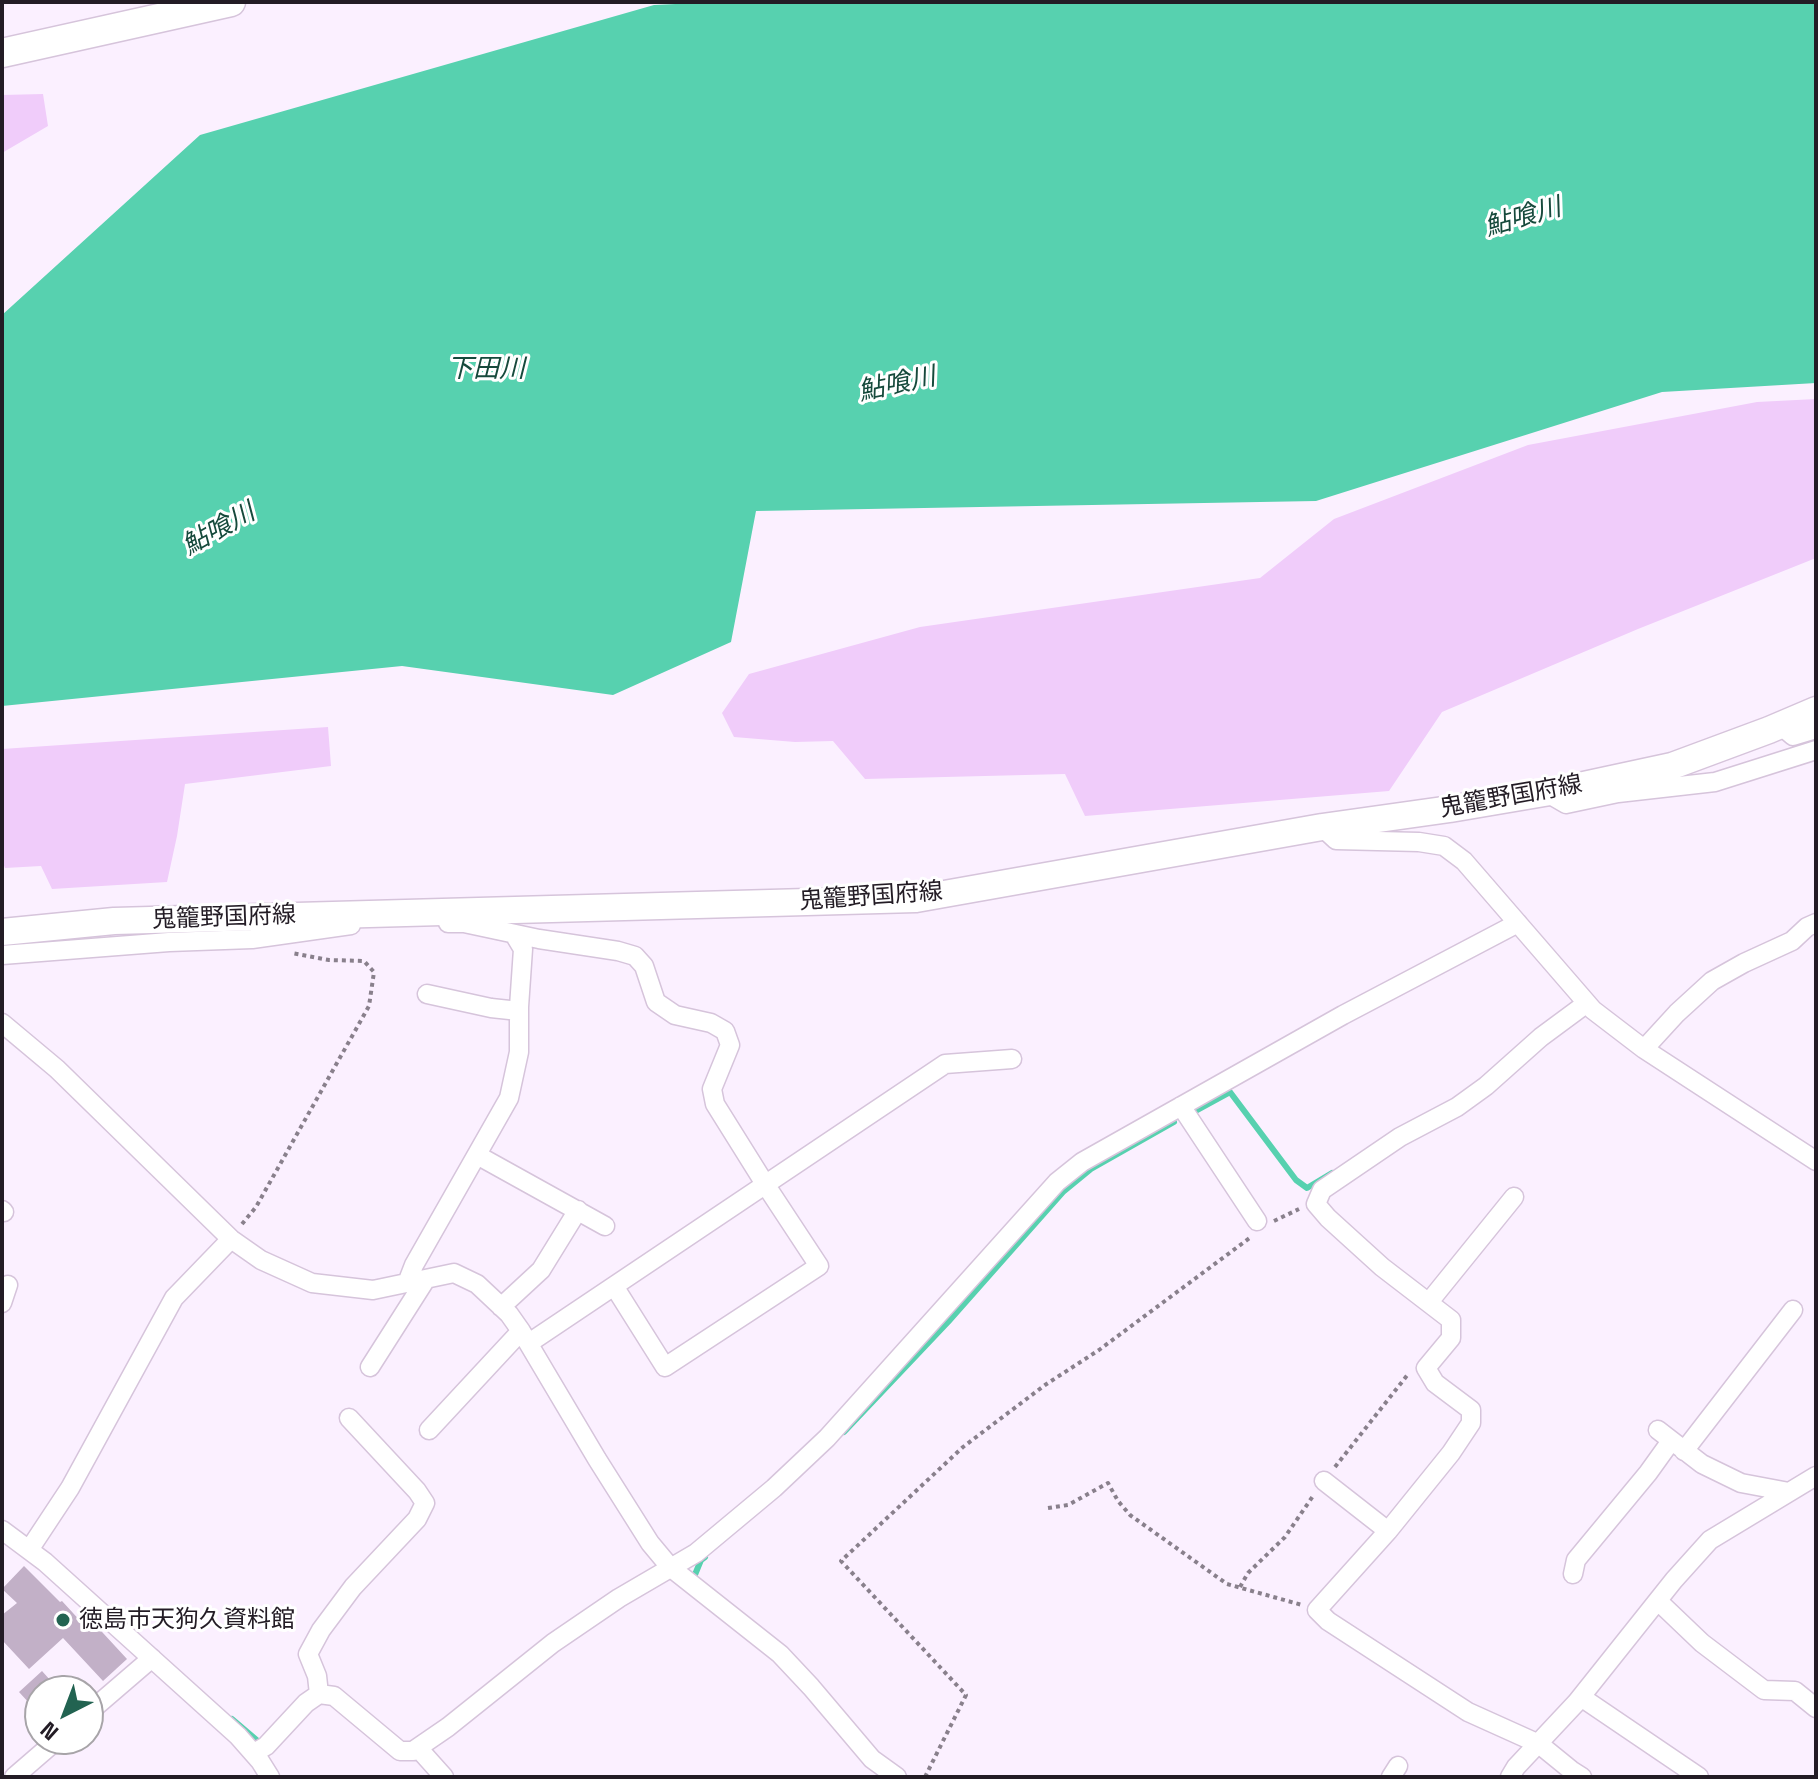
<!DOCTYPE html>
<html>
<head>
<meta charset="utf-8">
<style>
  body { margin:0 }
  #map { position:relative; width:1818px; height:1779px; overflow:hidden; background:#fbf0ff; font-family:"Space Grotesk",sans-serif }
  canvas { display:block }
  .frame { position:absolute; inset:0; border:4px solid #231c25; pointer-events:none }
  .north { position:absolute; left:24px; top:1675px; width:80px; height:80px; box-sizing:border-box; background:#fff; border:2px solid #a7a4a8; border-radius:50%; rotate:222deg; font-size:22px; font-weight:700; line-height:32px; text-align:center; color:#231c25 }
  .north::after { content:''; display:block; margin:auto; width:28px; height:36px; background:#226351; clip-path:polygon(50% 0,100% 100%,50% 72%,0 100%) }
</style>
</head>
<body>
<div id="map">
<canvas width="1818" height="1779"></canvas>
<div class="frame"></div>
<div class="north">N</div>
</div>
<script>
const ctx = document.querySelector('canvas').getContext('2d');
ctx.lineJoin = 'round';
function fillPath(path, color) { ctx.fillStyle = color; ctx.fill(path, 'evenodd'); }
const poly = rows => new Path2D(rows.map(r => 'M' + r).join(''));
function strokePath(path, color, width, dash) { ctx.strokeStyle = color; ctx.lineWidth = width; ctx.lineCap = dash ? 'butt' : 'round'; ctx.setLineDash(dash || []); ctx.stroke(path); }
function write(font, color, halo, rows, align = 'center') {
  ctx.font = font + ' "Space Grotesk","Noto Sans JP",sans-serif'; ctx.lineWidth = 6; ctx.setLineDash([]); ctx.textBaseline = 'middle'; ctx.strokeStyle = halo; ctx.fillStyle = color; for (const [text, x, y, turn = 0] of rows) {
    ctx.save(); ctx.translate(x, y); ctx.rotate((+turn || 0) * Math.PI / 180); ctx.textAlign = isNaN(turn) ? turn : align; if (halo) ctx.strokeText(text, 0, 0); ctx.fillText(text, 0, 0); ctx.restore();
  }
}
fillPath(poly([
  [43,94,48,126,2,153,2,95],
  [1816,399,1816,558,1638,629,1442,712,1389,791,1085,816,1065,774,865,779,833,741,795,742,734,737,722,713,749,674,920,627,1260,578,1334,519,1528,445,1757,402],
  [328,727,331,766,185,784,177,836,167,882,52,889,41,866,5,868,2,861,2,749]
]), '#f0ccfa');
fillPath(poly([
  [718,2,1816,2,1816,383,1662,392,1316,501,756,511,731,642,613,695,402,666,2,706,2,315,200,135,654,5]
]), '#57d1af');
strokePath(poly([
  [1197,1110,1230,1092,1296,1180,1307,1188,1332,1173],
  [844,1432,948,1322,1063,1192,1091,1169,1174,1122],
  [694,1577,701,1560,705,1557],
  [232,1719,259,1742]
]), '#57d1af', 6);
fillPath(poly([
  [24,1566,60,1602,62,1601,84,1625,91,1620,127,1659,103,1681,63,1638,29,1669,2,1640,2,1615,17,1603,2,1589],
  [42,1671,60,1691,40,1691,40,1715,19,1692]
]), '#c2b0c7');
const minor = poly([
  [1780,725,1793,736,1816,729],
  [1547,793,1566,804,1618,793,1715,782,1816,750],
  [1322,827,1336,840,1419,842,1444,846,1464,861,1593,1010,1644,1049,1816,1161],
  [448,923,464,923,539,939,618,951,635,956,644,966,656,1002,675,1015,711,1023,725,1031,730,1045,712,1089,715,1104,765,1184,819,1266,665,1367,614,1286],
  [2,955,169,942,252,939,351,925],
  [427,994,491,1008,519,1011],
  [2,1023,57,1069,231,1239,261,1260,312,1283,373,1290,454,1273,477,1284,509,1314,521,1331,597,1459,650,1543,670,1567,780,1654,811,1687,872,1759,897,1777],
  [1644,1049,1677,1013,1712,981,1744,963,1792,941,1807,927,1816,923],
  [1181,1106,1257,1221],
  [477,1155,605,1226],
  [2,1210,4,1212],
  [407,1283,414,1265,509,1098,519,1052,519,1007,523,949,514,934],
  [1429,1302,1514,1197],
  [2,1303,8,1285],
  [501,1307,541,1270,578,1210],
  [529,1343,945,1064,1012,1059],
  [370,1367,426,1279],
  [429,1430,521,1331],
  [1658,1430,1702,1464,1741,1483,1789,1492],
  [1684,1451,1793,1310],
  [1324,1481,1388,1531],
  [2,1530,45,1562,238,1736,260,1761,270,1777],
  [29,1550,70,1488,174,1298,231,1239],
  [1573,1574,1576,1560,1648,1473,1671,1441],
  [1658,1601,1702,1643,1764,1690,1795,1691,1816,1708],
  [319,1694,317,1676,308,1654,321,1630,353,1587,417,1519,425,1503,417,1491,349,1418],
  [1581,1697,1699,1777],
  [88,1713,152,1658],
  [418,1748,444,1777],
  [254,1753,266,1746,306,1703,319,1694,334,1696,400,1751,413,1751,448,1727,553,1643,619,1598,696,1553,774,1488,827,1438,1057,1182,1082,1162,1343,1015,1518,923],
  [14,1777,58,1739],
  [1391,1777,1398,1766],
  [1510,1777,1516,1767,1576,1703,1674,1580,1710,1540,1816,1476],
  [1582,1777,1571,1770,1539,1744,1468,1712,1328,1621,1317,1610,1388,1531,1451,1453,1471,1423,1471,1410,1435,1383,1426,1368,1451,1338,1451,1320,1382,1267,1328,1218,1316,1204,1322,1190,1400,1137,1457,1107,1486,1086,1541,1037,1587,1003]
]);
const secondary = poly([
  [2,932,114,921,916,899,1322,827,1450,809,1556,791,1672,766,1769,730,1816,710]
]);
const primary = poly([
  [2,53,231,2]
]);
strokePath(minor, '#d6c4db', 21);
strokePath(secondary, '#d6c4db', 29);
strokePath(primary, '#d6c4db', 31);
strokePath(poly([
  [1274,1221,1299,1209],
  [242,1224,256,1207,369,1006,374,972,364,961,329,960,292,953],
  [1335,1467,1409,1373],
  [1048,1508,1068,1505,1108,1483,1118,1501,1130,1515,1227,1584,1302,1605],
  [1240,1587,1248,1573,1285,1537,1313,1496],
  [925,1777,966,1695,841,1561,963,1447,1045,1385,1099,1350,1251,1237]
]), '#89808c', 4, [4, 4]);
strokePath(minor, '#fff', 18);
strokePath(secondary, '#fff', 26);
strokePath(primary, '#fff', 28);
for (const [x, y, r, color] of [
  [63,1620,8,"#226351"]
]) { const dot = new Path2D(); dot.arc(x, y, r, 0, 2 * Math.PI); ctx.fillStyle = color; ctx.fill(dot); strokePath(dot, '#fff', 3); }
write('24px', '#231c25', '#fff', [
  ["鬼籠野国府線",1511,797,-10],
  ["鬼籠野国府線",871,897,-4],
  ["鬼籠野国府線",224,918,-2]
]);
write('24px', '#231c25', '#fff', [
  ["徳島市天狗久資料館",79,1620]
], 'left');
write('italic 26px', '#164a3c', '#fff', [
  ["鮎喰川",1523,218,-16],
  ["下田川",486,370],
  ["鮎喰川",897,385,-12],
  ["鮎喰川",219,530,-29]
]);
</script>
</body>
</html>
